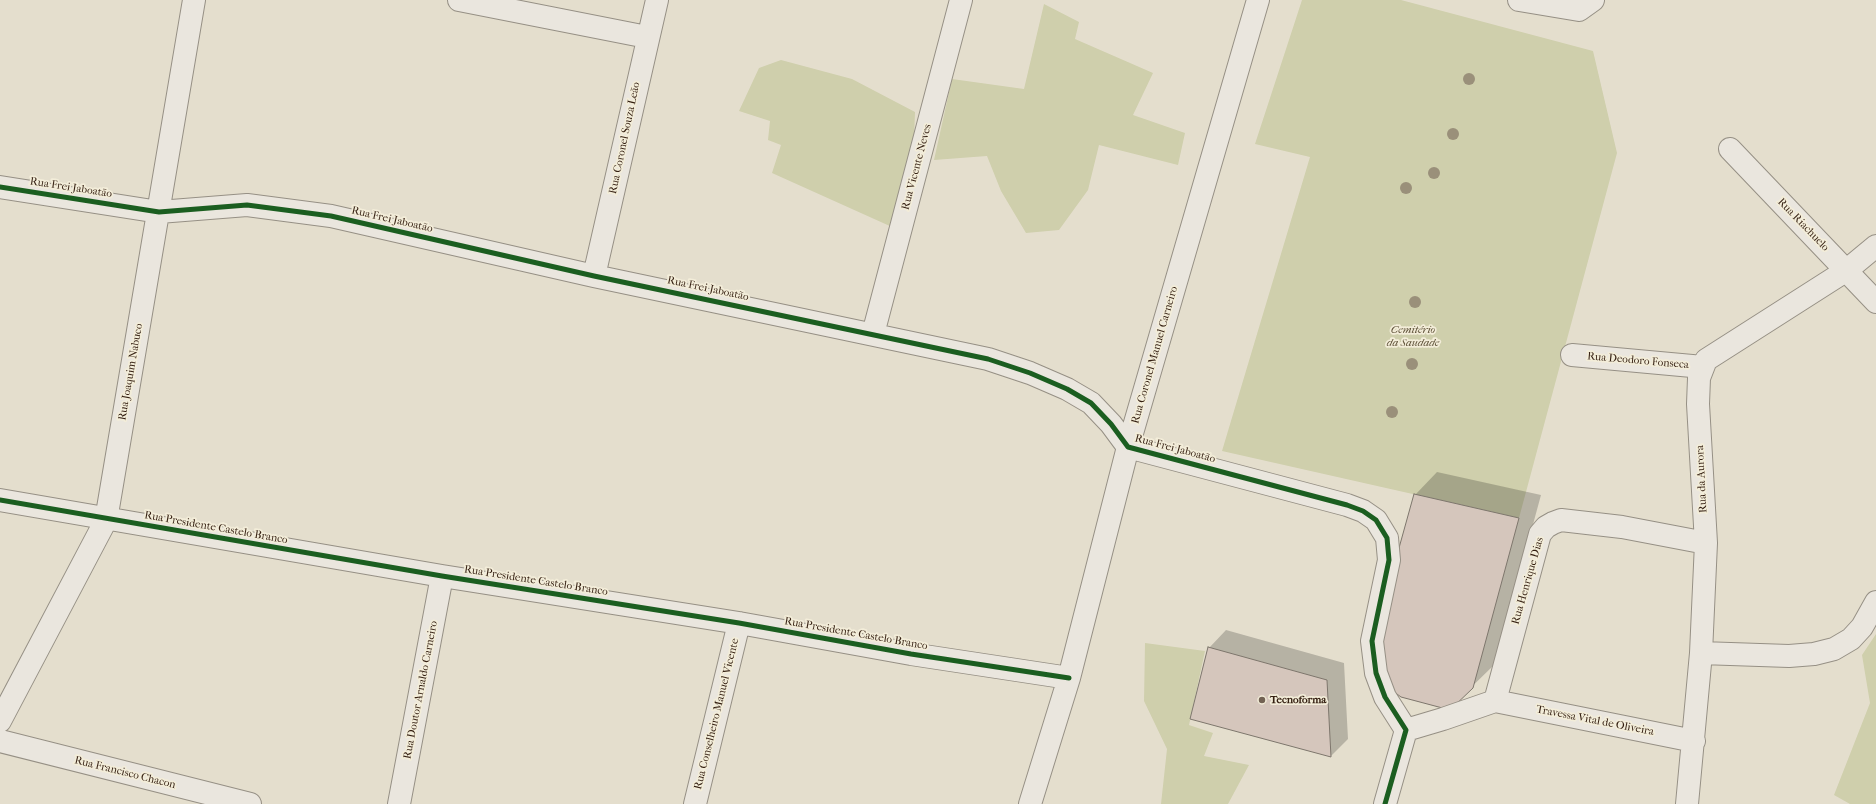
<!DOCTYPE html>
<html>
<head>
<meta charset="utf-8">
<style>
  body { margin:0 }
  canvas { display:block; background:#e4decd }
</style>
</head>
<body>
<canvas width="1876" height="804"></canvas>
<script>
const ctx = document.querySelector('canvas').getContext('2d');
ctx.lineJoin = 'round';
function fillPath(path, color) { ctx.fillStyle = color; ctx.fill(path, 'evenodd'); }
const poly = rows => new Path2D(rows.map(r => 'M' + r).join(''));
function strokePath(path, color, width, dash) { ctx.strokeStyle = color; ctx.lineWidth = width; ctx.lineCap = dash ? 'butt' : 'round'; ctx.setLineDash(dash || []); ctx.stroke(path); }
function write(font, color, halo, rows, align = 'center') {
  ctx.font = font + ' "IM FELL French Canon",serif'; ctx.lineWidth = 3.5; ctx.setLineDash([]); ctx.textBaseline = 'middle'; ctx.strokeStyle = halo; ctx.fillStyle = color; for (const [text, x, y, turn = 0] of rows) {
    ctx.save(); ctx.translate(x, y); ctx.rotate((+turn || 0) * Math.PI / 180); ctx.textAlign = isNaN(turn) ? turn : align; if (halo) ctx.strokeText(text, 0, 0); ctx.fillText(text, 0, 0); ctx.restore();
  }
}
fillPath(poly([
  [1302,0,1401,0,1593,51,1617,153,1519,518,1222,451,1310,157,1255,144],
  [1044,4,1079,22,1075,39,1153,73,1133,115,1185,133,1178,165,1099,145,1088,190,1059,230,1026,233,1001,191,987,156,934,160,952,79,1024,89],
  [781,60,852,79,915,112,914,140,892,227,772,173,781,145,768,140,770,121,739,111,759,68],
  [1876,634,1876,804,1850,804,1834,795,1870,703,1862,655],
  [1145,643,1205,651,1189,725,1213,733,1204,756,1249,765,1228,804,1161,804,1167,749,1144,701]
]), '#cfcfac');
fillPath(poly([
  [1437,472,1541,495,1495,664,1449,709,1415,495],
  [1226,630,1344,663,1348,739,1331,756,1209,648]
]), '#0003');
const building = poly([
  [1414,494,1519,518,1473,688,1450,710,1401,697,1386,686,1374,638,1414,494],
  [1208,647,1327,680,1331,757,1190,719,1208,647]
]);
fillPath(building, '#d5c6bc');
strokePath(building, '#7d766c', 1);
const minor = poly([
  [459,0,647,37],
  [1519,0,1579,10,1593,0],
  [1730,149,1876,302],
  [0,187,159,212,247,205,331,216,594,276,988,359,1030,373,1067,389,1091,403,1111,424,1128,447,1347,505,1363,511,1376,520,1387,538,1389,560,1372,641,1376,673,1385,697,1406,730,1385,804],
  [594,276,657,0],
  [873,334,961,0],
  [1572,355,1703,367],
  [0,500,442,576,739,623,911,654,1069,678],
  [1701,653,1789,656,1814,654,1834,649,1851,639,1862,627,1876,602],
  [1495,701,1540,534,1546,527,1553,523,1561,520,1622,527,1706,543],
  [1495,701,1694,741],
  [0,721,106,520,194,0],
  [1406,730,1443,719,1495,701],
  [0,741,250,804],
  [399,804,442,576],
  [695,804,739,623],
  [1030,804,1069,678,1128,447,1258,0],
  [1687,804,1701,653,1706,543,1698,404,1699,378,1706,360,1847,270,1876,246]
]);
strokePath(minor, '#969085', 24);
strokePath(minor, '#eae6de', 22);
strokePath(poly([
  [0,187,159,212,247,205,331,216,594,276,988,359,1030,373,1067,389,1091,403,1111,424,1128,447,1347,505,1363,511,1376,520,1387,538,1389,560,1372,641,1376,673,1385,697,1406,730,1385,804],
  [0,500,442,576,739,623,911,654,1069,678]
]), '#1b5e20', 5);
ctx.fillStyle = '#9a907a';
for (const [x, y] of [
  [1469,79],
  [1453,134],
  [1434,173],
  [1406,188],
  [1415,302],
  [1412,364],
  [1392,412]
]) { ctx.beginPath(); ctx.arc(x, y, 6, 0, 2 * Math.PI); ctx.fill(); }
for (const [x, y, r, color] of [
  [1262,700,4,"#726253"]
]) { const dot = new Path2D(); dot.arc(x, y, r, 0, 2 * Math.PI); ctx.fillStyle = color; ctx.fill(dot); strokePath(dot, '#f3edd9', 1.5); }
write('11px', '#341f11', '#f3edd9', [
  ["Rua Coronel Souza Leão",625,138,-78],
  ["Rua Vicente Neves",917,167,-75],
  ["Rua Frei Jaboatão",71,188,9],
  ["Rua Frei Jaboatão",392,220,13],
  ["Rua Riachuelo",1803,225,46],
  ["Rua Frei Jaboatão",708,289,12],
  ["Rua Coronel Manuel Carneiro",1155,355,-74],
  ["Rua Deodoro Fonseca",1638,361,5],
  ["Rua Joaquim Nabuco",131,372,-80],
  ["Rua Frei Jaboatão",1175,449,15],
  ["Rua da Aurora",1702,479,-93],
  ["Rua Presidente Castelo Branco",216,528,10],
  ["Rua Presidente Castelo Branco",536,581,9],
  ["Rua Henrique Dias",1528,581,-74],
  ["Rua Presidente Castelo Branco",856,634,10],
  ["Rua Doutor Arnaldo Carneiro",421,690,-79],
  ["Rua Conselheiro Manuel Vicente",717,714,-76],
  ["Travessa Vital de Oliveira",1595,721,11],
  ["Rua Francisco Chacon",125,773,14]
]);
write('italic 11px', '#5d5037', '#f3edd9', [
  ["Cemitério",1413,330],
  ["da Saudade",1413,343]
]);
write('bold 11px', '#341f11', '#f3edd9', [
  ["Tecnoforma",1270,700]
], 'left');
</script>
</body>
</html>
